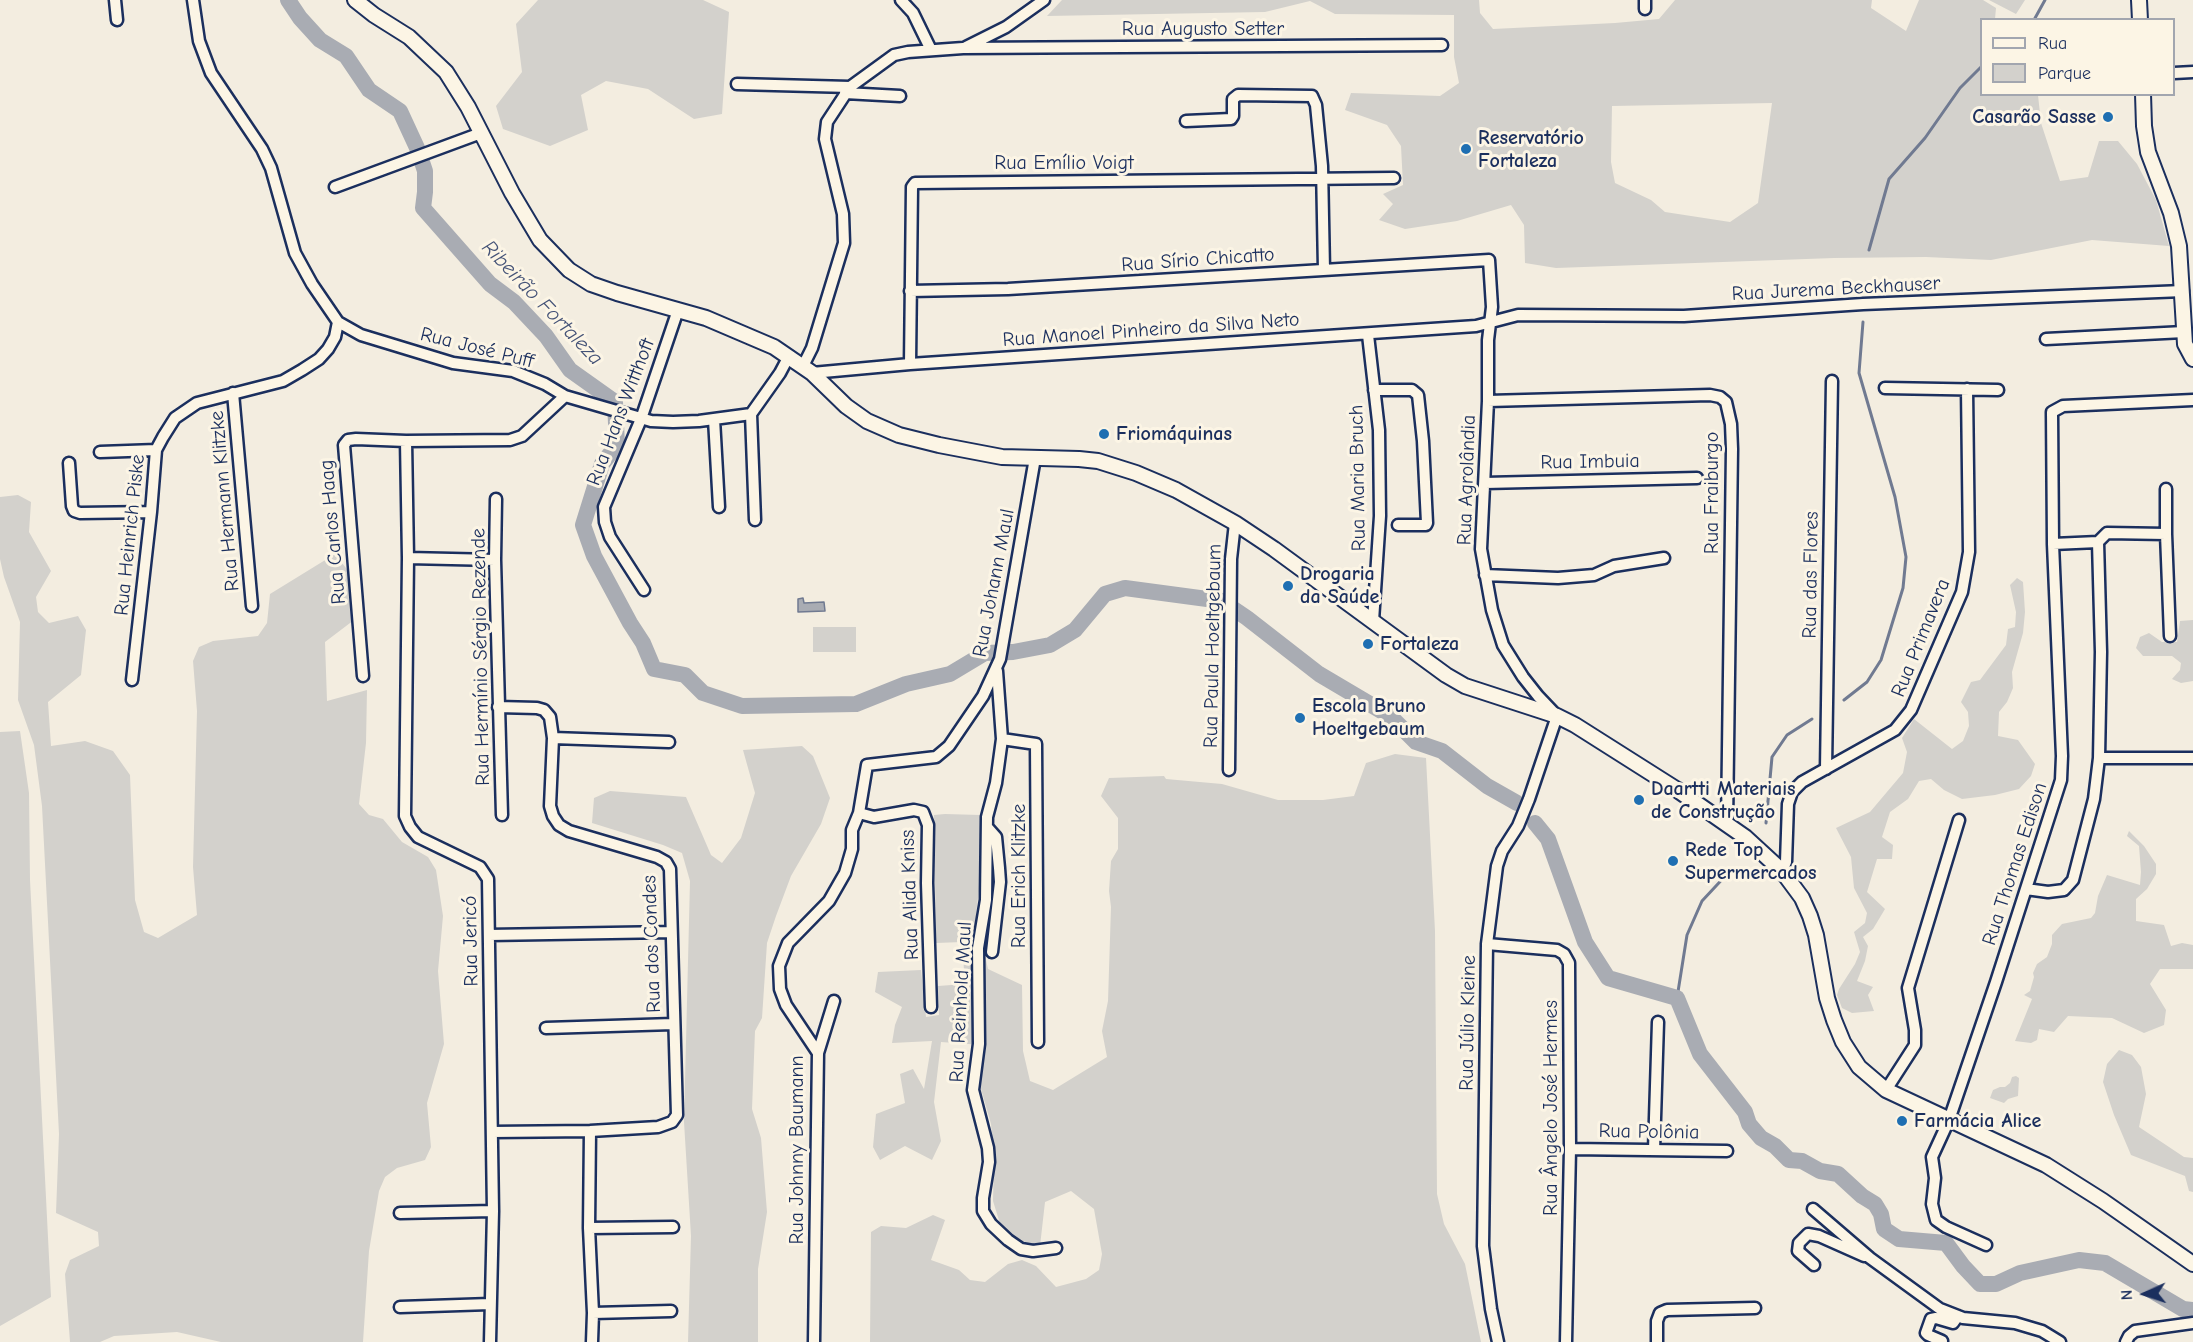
<!DOCTYPE html>
<html>
<head>
<meta charset="utf-8">
<style>
  body { margin:0 }
  #map { position:relative; width:2193px; height:1342px; overflow:hidden; background:#f3ede0; font-family:"Comic Neue",sans-serif }
  canvas { display:block }
  .legend { position:absolute; left:1980px; top:18px; width:195px; height:78px; box-sizing:border-box; background:#fcf5e5; border:2px solid #a2a6af; margin:0; padding:8px 10px; list-style:none; font-size:18px; color:#1b2f5e }
  .legend li { display:flex; align-items:center; gap:12px; height:30px }
  .legend b { width:30px; border:2px solid #a2a6af }
  .north { position:absolute; left:2115px; top:1264px; width:60px; height:60px; -webkit-text-stroke:4px #fcf5e5; paint-order:stroke; rotate:267deg; font-size:16px; font-weight:700; line-height:24px; text-align:center; color:#1b2f5e }
  .north::after { content:''; display:block; margin:auto; width:21px; height:27px; background:#1b2f5e; clip-path:polygon(50% 0,100% 100%,50% 72%,0 100%) }
</style>
</head>
<body>
<div id="map">
<canvas width="2193" height="1342"></canvas>
<ul class="legend">
<li><b style="height:8px;background:#fcf5e5"></b>Rua</li>
<li><b style="height:16px;background:#d3d1cc"></b>Parque</li>
</ul>
<div class="north">N</div>
</div>
<script>
const ctx = document.querySelector('canvas').getContext('2d');
ctx.lineJoin = 'round';
function fillPath(path, color) { ctx.fillStyle = color; ctx.fill(path, 'evenodd'); }
const poly = rows => new Path2D(rows.map(r => 'M' + r).join(''));
function strokePath(path, color, width, dash) { ctx.strokeStyle = color; ctx.lineWidth = width; ctx.lineCap = dash ? 'butt' : 'round'; ctx.setLineDash(dash || []); ctx.stroke(path); }
function write(font, color, halo, rows, align = 'center') {
  ctx.font = font + ' "Comic Neue",sans-serif'; ctx.lineWidth = 6; ctx.setLineDash([]); ctx.textBaseline = 'middle'; ctx.strokeStyle = halo; ctx.fillStyle = color; for (const [text, x, y, turn = 0] of rows) {
    ctx.save(); ctx.translate(x, y); ctx.rotate((+turn || 0) * Math.PI / 180); ctx.textAlign = isNaN(turn) ? turn : align; if (halo) ctx.strokeText(text, 0, 0); ctx.fillText(text, 0, 0); ctx.restore();
  }
}
fillPath(poly([
  [538,0,703,0,729,12,722,114,694,119,648,89,606,81,581,95,588,130,550,146,503,129,496,106,522,72,516,24],
  [1062,0,1479,0,1480,13,1493,29,1615,23,1659,19,1675,0,1872,0,1871,8,1906,31,1919,0,1983,0,1996,8,1995,19,1982,20,1982,94,2038,95,2041,123,2060,181,2088,177,2099,141,2118,141,2137,164,2156,200,2169,246,2092,240,1991,260,1926,257,1834,258,1556,268,1525,263,1524,225,1511,205,1457,221,1405,229,1379,220,1393,204,1383,194,1403,185,1401,146,1387,125,1345,110,1351,93,1440,96,1459,83,1454,57,1454,15,1335,14,1310,1,1265,12,1047,16],
  [1772,103,1758,203,1730,222,1665,212,1651,200,1615,183,1611,162,1612,106],
  [1989,0,2025,0,2016,14],
  [18,495,31,502,29,532,51,571,36,597,38,612,49,623,78,616,86,630,81,675,48,702,51,746,85,741,113,751,130,775,135,900,144,932,158,938,197,915,193,867,197,711,193,661,199,647,213,641,258,636,267,623,270,594,335,554,353,577,354,620,325,642,327,701,367,690,366,743,359,804,369,815,383,819,402,842,428,857,436,870,443,916,438,971,444,1044,427,1103,431,1147,425,1160,397,1168,385,1177,379,1191,369,1251,363,1342,221,1342,177,1332,114,1336,100,1342,70,1342,65,1274,70,1260,99,1246,98,1232,56,1213,59,1134,42,806,34,745,18,700,20,622,4,577,0,559,0,497],
  [2017,578,2023,582,2025,612,2023,633,2012,672,2013,688,2007,702,1999,712,1998,736,2018,740,2035,764,2031,776,2019,789,1995,795,1962,799,1944,790,1931,779,1919,781,1908,799,1890,812,1882,837,1893,845,1892,859,1877,859,1867,892,1885,909,1873,929,1863,937,1868,946,1865,961,1857,981,1873,987,1868,995,1874,1011,1852,1013,1842,1008,1837,995,1839,989,1855,964,1860,952,1854,932,1865,923,1867,913,1854,888,1851,857,1836,828,1870,812,1903,773,1907,752,1902,738,1914,719,1952,749,1963,741,1969,726,1968,712,1961,702,1971,682,1980,680,2006,645,2008,629,2015,627,2016,612,2010,585],
  [2193,620,2193,681,2181,683,2172,679,2180,670,2181,663,2172,656,2143,656,2136,648,2140,637,2149,633,2162,642,2177,642,2180,621],
  [813,627,856,627,856,652,813,652],
  [20,731,29,793,30,880,51,1297,0,1326,0,732],
  [802,746,813,756,830,798,821,824,791,876,776,916,767,943,762,1018,755,1031,752,1109,761,1138,767,1212,758,1269,758,1342,688,1342,691,1236,684,1122,690,881,682,853,663,845,592,823,594,798,610,791,686,797,711,855,722,863,741,838,755,793,743,750],
  [1395,754,1426,758,1435,931,1437,1194,1444,1224,1465,1264,1481,1342,870,1342,871,1232,881,1226,906,1228,933,1215,945,1220,931,1260,959,1270,970,1280,985,1282,1008,1264,1022,1260,1036,1266,1056,1287,1086,1279,1099,1270,1102,1254,1094,1209,1071,1191,1045,1202,1040,1246,1026,1247,1002,1230,993,1201,994,1158,991,1124,981,1089,982,1045,941,1042,934,1102,941,1141,932,1160,905,1146,880,1160,873,1147,876,1114,905,1103,900,1074,913,1069,924,1089,932,1041,892,1043,895,1025,902,1007,875,992,878,972,921,970,926,1017,939,1015,938,986,965,984,962,942,936,943,934,815,945,814,980,815,982,866,976,914,988,969,1022,985,1023,1051,1030,1081,1053,1090,1107,1057,1102,1031,1108,1001,1111,907,1109,891,1111,861,1118,849,1118,818,1101,796,1109,778,1164,776,1166,779,1222,784,1278,800,1323,800,1354,796,1366,763],
  [2129,831,2144,846,2156,864,2156,874,2147,889,2136,899,2136,921,2164,925,2171,946,2182,943,2193,945,2193,969,2160,969,2150,984,2166,1010,2164,1025,2144,1033,2112,1018,2068,1016,2054,1032,2039,1029,2037,1040,2031,1043,2015,1041,2032,999,2024,995,2030,991,2034,977,2033,973,2037,964,2047,957,2052,944,2052,935,2062,924,2091,918,2095,913,2098,896,2107,875,2140,885,2141,872,2139,846,2127,836],
  [2119,1050,2132,1055,2141,1067,2146,1094,2139,1127,2184,1157,2193,1158,2193,1192,2189,1191,2185,1176,2131,1155,2114,1115,2103,1082,2107,1064],
  [2016,1076,2019,1078,2018,1096,2008,1099,2004,1103,1990,1098,1993,1090,2000,1087,2005,1087,2010,1083,2012,1077]
]), '#d3d1cc');
const water = poly([
  [803,598,804,603,824,602,825,611,798,612,798,599,803,598]
]);
fillPath(water, '#a9acb3');
strokePath(water, '#707a91', 1.5);
strokePath(poly([
  [2034,20,2045,0],
  [1869,250,1889,179,1925,138,1960,88,1982,66],
  [1844,700,1867,682,1881,660,1903,588,1906,557,1895,497,1859,373,1863,322],
  [1766,823,1772,757,1787,735,1812,719],
  [1677,998,1687,935,1702,901,1729,872]
]), '#707a91', 3);
strokePath(poly([
  [288,0,300,18,320,40,346,56,369,90,400,111,418,150,425,171,425,192,423,208,490,284,514,302,546,336,570,370,615,402,617,445,602,464,583,525,594,556,630,623,643,643,654,669,685,675,703,693,742,706,856,704,906,684,950,674,985,653,1013,652,1050,645,1075,630,1105,594,1125,588,1222,601,1247,618,1319,674,1390,716,1416,742,1442,751,1487,786,1517,803],
  [1535,823,1548,839,1585,942,1608,978,1677,998,1700,1054,1745,1112,1749,1124,1761,1138,1775,1146,1789,1160,1802,1161,1820,1171,1838,1174,1862,1196,1875,1204,1881,1214,1884,1229,1899,1239,1946,1243,1963,1266,1980,1284,1996,1284,2020,1273,2079,1260,2105,1263,2183,1309,2193,1310]
]), '#a9acb3', 16);
const minor = poly([
  [115,0,117,20],
  [901,0,913,13,931,50],
  [1645,0,1645,9],
  [966,47,1006,27,1044,0],
  [2174,73,2193,72],
  [737,84,850,87],
  [845,93,900,96],
  [1186,121,1231,119,1233,116,1233,99,1238,95,1312,96,1316,105,1322,166,1324,270],
  [335,187,481,133],
  [910,291,1008,289,1489,260,1492,307,1488,340,1488,401,1481,549,1492,610,1503,645,1523,677,1538,696,1557,716,1529,799,1518,826,1502,851,1497,866,1487,944,1483,1246,1491,1309,1498,1342],
  [338,322,361,335,453,363,513,371,545,384,565,396,651,421,673,422,699,421,751,414,780,373,789,356],
  [1368,335,1379,430,1380,516,1373,621],
  [2046,339,2184,332],
  [910,364,912,187,915,183,1394,178],
  [803,366,812,348,844,243,843,214,825,139,827,122,850,87,894,55,908,52,963,48,1442,45],
  [812,373,910,364,1476,326,1518,315,1684,316,1863,304,2183,291],
  [1885,388,1998,390],
  [1374,390,1412,390,1418,395,1423,441,1427,523,1426,525,1398,525],
  [233,393,252,606],
  [1488,401,1710,395,1720,397,1726,402,1731,424,1732,449,1727,825],
  [751,414,755,520],
  [714,419,719,507],
  [406,441,408,558,405,816,410,827,418,837,480,867,488,879,493,1211,490,1342],
  [100,452,156,450],
  [69,463,72,506,74,511,80,513,151,512],
  [1485,483,1697,478],
  [496,499,495,560,502,815],
  [2166,534,2166,489],
  [2098,542,2107,533,2166,534,2170,636],
  [408,558,495,560],
  [1485,575,1558,578,1594,575,1614,566,1664,558],
  [644,590,610,537,605,522,604,507,641,419,678,310],
  [997,671,1002,739,996,783,987,817,986,900,978,948,979,1044,973,1090,988,1148,989,1162,983,1198,983,1211,991,1224,1008,1240,1021,1249,1033,1251,1056,1248],
  [363,676,344,445,348,440,356,439,406,441,510,440,522,436,565,396],
  [132,680,151,512,156,450,163,437,175,418,197,403,283,381,302,370,319,359,328,349,335,337,338,322,312,284,295,253,271,168,262,149,211,73,199,41,193,0],
  [553,738,669,742],
  [1002,739,1036,744,1038,1042],
  [2099,758,2193,758],
  [1826,769,1832,381],
  [1229,770,1231,559,1235,523],
  [859,813,874,817,914,810,923,812,928,825,927,883,931,1007],
  [988,828,996,837,999,868,1000,882,992,952],
  [1782,871,1786,862,1788,804,1792,792,1802,782,1895,730,1911,710,1962,592,1969,552,1967,389],
  [2026,889,2048,892,2064,890,2073,880,2094,799,2099,758,2101,652,2098,542,2053,544],
  [489,935,671,932],
  [1487,944,1557,950,1564,954,1569,963,1570,1149,1566,1342],
  [546,1028,673,1024],
  [818,1053,834,1001],
  [1886,1090,1915,1045,1915,1030,1908,988,1959,820],
  [590,1131,589,1228,593,1313,592,1342],
  [492,1132,590,1131,658,1127,672,1122,677,1115,670,869,666,862,657,857,569,831,559,825,553,816,550,806,553,738,550,717,544,710,537,708,498,707],
  [1570,1149,1727,1151],
  [1654,1150,1658,1022],
  [1813,1209,1870,1258,1940,1309,1963,1318,2015,1323,2042,1331,2060,1342],
  [400,1213,493,1211],
  [589,1228,673,1227],
  [1986,1245,1946,1227,1936,1220,1932,1204,1935,1178,1932,1157,1949,1120,1996,982,2061,780,2062,756,2053,544,2052,412,2063,406,2193,400],
  [1814,1265,1798,1251,1799,1243,1808,1234,1819,1236,1864,1256],
  [400,1307,490,1304],
  [593,1313,671,1311],
  [1942,1341,1928,1335,1926,1333,1931,1319,1936,1318,1953,1323,1958,1316],
  [814,1342,818,1053,786,1005,780,989,779,966,788,943,829,901,845,873,852,849,852,830,859,813,867,765,936,757,949,746,983,696,1000,659,1035,458],
  [1657,1342,1657,1321,1660,1313,1667,1310,1755,1308],
  [2126,1342,2129,1336,2135,1331,2193,1323]
]);
const major = poly([
  [355,0,374,15,409,37,446,72,468,107,512,193,540,240,569,270,591,284,617,293,706,318,774,347,812,373,846,406,867,421,899,435,939,445,1002,457,1079,459,1098,461,1136,473,1176,490,1235,523,1274,549,1446,675,1465,686,1557,716,1575,725,1676,789,1745,837,1782,871,1802,898,1810,916,1816,935,1827,998,1834,1020,1843,1042,1859,1067,1886,1090,2046,1165,2103,1201,2193,1264],
  [2139,0,2140,20],
  [2143,94,2144,126,2148,152,2171,213,2179,246,2185,344,2193,359]
]);
strokePath(minor, '#1b2f5e', 15);
strokePath(major, '#1b2f5e', 18);
strokePath(minor, '#fcf5e5', 10);
strokePath(major, '#fcf5e5', 14);
for (const [x, y, r, color] of [
  [2108,117,6,"#1f6fb2"],
  [1466,149,6,"#1f6fb2"],
  [1104,434,6,"#1f6fb2"],
  [1288,586,6,"#1f6fb2"],
  [1368,644,6,"#1f6fb2"],
  [1300,718,6,"#1f6fb2"],
  [1639,800,6,"#1f6fb2"],
  [1673,861,6,"#1f6fb2"],
  [1902,1121,6,"#1f6fb2"]
]) { const dot = new Path2D(); dot.arc(x, y, r, 0, 2 * Math.PI); ctx.fillStyle = color; ctx.fill(dot); strokePath(dot, '#fcf5e5', 2); }
write('20px', '#1b2f5e', '#fcf5e5', [
  ["Rua Augusto Setter",1203,29],
  ["Rua Emílio Voigt",1064,163],
  ["Rua Sírio Chicatto",1198,260,-4],
  ["Rua Jurema Beckhauser",1836,289,-3],
  ["Rua Manoel Pinheiro da Silva Neto",1151,330,-4],
  ["Rua José Puff",477,348,14],
  ["Rua Hans Witthoft",621,412,-69],
  ["Rua Imbuia",1590,462,-1],
  ["Rua Maria Bruch",1358,478,-91],
  ["Rua Agrolândia",1467,480,-88],
  ["Rua Fraiburgo",1712,493,-90],
  ["Rua Hermann Klitzke",225,501,-95],
  ["Rua Carlos Haag",333,532,-95],
  ["Rua Heinrich Piske",130,535,-84],
  ["Rua das Flores",1811,575,-89],
  ["Rua Johann Maul",994,583,-79],
  ["Rua Primavera",1921,638,-68],
  ["Rua Paula Hoeltgebaum",1213,646,-89],
  ["Rua Hermínio Sérgio Rezende",481,657,-91],
  ["Rua Thomas Edison",2015,864,-72],
  ["Rua Erich Klitzke",1019,876,-90],
  ["Rua Alida Kniss",910,895,-92],
  ["Rua Jericó",471,941,-91],
  ["Rua dos Condes",652,944,-92],
  ["Rua Reinhold Maul",961,1002,-87],
  ["Rua Júlio Kleine",1468,1023,-89],
  ["Rua Ângelo José Hermes",1551,1108,-90],
  ["Rua Polônia",1649,1132,1],
  ["Rua Johnny Baumann",797,1150,-90]
]);
write('bold 20px', '#1b2f5e', '#fcf5e5', [
  ["Casarão Sasse",2096,117,"right"],
  ["Reservatório",1478,138],
  ["Fortaleza",1478,161],
  ["Friomáquinas",1116,434],
  ["Drogaria",1300,574],
  ["da Saúde",1300,597],
  ["Fortaleza",1380,644],
  ["Escola Bruno",1312,706],
  ["Hoeltgebaum",1312,729],
  ["Daartti Materiais",1651,789],
  ["de Construção",1651,812],
  ["Rede Top",1685,850],
  ["Supermercados",1685,873],
  ["Farmácia Alice",1914,1121]
], 'left');
write('italic 21px', '#465478', '#fcf5e5', [
  ["Ribeirão Fortaleza",542,303,46]
]);
</script>
</body>
</html>
